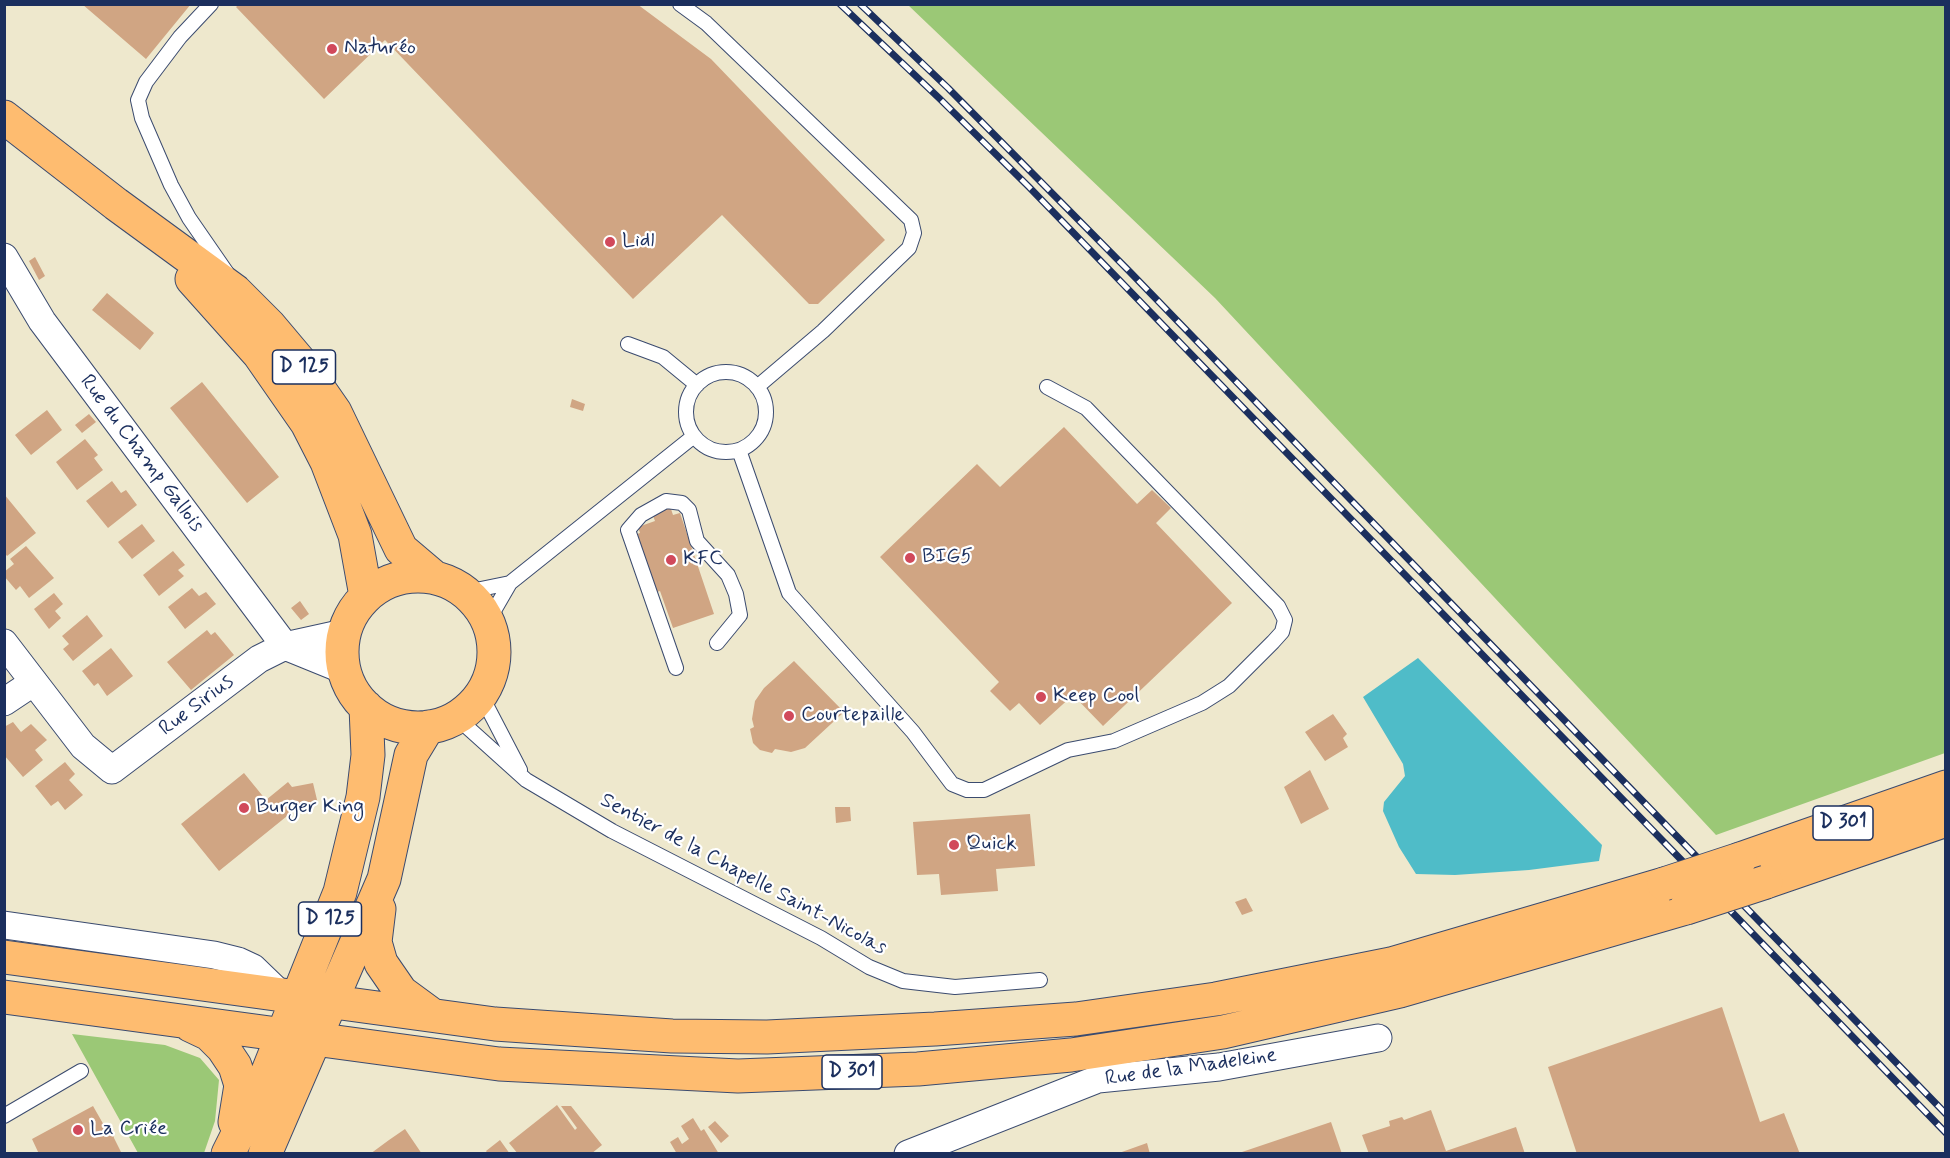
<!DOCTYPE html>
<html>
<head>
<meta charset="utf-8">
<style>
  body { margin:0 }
  #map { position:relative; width:1950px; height:1158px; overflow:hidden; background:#eee8cd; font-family:Mynerve,sans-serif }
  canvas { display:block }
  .frame { position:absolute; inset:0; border:6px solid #1b2f5e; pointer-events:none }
</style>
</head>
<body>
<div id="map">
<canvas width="1950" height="1158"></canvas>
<div class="frame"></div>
</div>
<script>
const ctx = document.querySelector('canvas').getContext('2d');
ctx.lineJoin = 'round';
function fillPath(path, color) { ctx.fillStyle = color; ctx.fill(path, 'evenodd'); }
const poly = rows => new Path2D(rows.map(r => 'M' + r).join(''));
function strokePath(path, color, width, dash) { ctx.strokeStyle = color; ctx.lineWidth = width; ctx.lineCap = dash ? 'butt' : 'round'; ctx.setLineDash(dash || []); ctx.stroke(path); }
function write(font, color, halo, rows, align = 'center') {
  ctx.font = font + ' Mynerve,sans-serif'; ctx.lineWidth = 4.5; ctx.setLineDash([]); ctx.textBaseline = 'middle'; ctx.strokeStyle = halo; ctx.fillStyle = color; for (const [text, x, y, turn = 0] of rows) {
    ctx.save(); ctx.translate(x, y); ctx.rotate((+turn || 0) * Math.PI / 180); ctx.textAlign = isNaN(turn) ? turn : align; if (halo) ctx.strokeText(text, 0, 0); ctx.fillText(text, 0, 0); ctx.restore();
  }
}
fillPath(poly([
  [908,5,1945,5,1945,753,1716,835,1215,298],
  [72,1034,165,1045,200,1058,219,1080,215,1121,204,1153,138,1153]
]), '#9bc876');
fillPath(poly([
  [1418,658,1602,845,1599,861,1529,870,1455,875,1416,874,1399,847,1383,811,1384,802,1405,776,1403,764,1363,697]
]), '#4fbcc8');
fillPath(poly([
  [82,4,191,4,146,59],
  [239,4,637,4,711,59,885,240,818,304,809,304,722,215,633,299,385,40,324,99,236,7],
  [35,257,45,276,39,280,29,261],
  [107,293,154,333,140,350,92,310],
  [202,382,279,477,247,503,170,408],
  [572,399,585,404,583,411,570,407],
  [47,410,62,430,31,455,15,435],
  [89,414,96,422,82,433,75,425],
  [1064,427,1137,504,1152,490,1171,508,1156,523,1232,603,1103,726,1073,695,1040,725,1019,703,1010,711,990,691,999,682,880,557,977,464,1000,487],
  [85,439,98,455,94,458,103,470,77,490,56,462],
  [112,481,121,493,126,490,137,505,108,528,86,501],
  [4,494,36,533,7,556,4,552],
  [670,506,673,515,680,513,714,614,673,628,660,591,654,593,634,535,640,533,638,527,655,521,652,513],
  [142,524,155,541,132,559,118,542],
  [26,546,54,578,29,598,20,586,16,590,4,576,4,572,14,564,10,559],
  [173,551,185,565,178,570,184,576,159,596,143,575],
  [192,588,199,596,206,592,216,604,185,629,168,607],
  [54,593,63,604,55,611,61,618,49,629,34,609],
  [300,601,309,614,301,620,291,608],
  [87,615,103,636,73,661,63,649,69,644,62,636],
  [207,630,211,635,215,632,234,655,191,690,167,662],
  [111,648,133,676,107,696,98,683,94,686,82,671],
  [794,661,844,712,805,748,791,752,775,749,772,753,760,750,753,743,750,729,754,727,752,719,755,701,764,688],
  [1333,714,1347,734,1343,738,1348,747,1325,761,1305,732],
  [13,722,21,732,31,724,47,740,35,750,43,760,23,777,4,755,4,727],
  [65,762,75,774,69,780,83,795,65,810,58,801,51,806,35,786],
  [1310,770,1329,809,1301,824,1284,787],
  [244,773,266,800,288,782,292,787,313,783,318,804,297,808,219,871,181,824],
  [835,807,850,807,851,821,836,823],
  [1030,814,1035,866,996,869,998,891,941,895,939,874,917,875,913,822],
  [1246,898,1253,911,1242,915,1235,902],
  [1722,1007,1760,1122,1784,1113,1800,1154,1577,1154,1548,1067],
  [557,1105,575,1130,577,1128,561,1106,571,1106,602,1145,591,1154,518,1154,509,1143],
  [93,1106,105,1127,112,1127,114,1138,122,1154,39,1154,32,1139],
  [1431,1110,1446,1151,1516,1127,1525,1154,1369,1154,1362,1135,1390,1126,1389,1121,1402,1117,1404,1120],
  [693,1118,701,1131,704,1129,719,1154,677,1154,670,1142,678,1137,682,1144,689,1139,681,1126],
  [715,1121,729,1136,721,1143,708,1127],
  [1331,1122,1342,1154,1239,1154,1239,1153],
  [405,1129,422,1154,370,1154,389,1140],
  [500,1140,510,1154,488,1154,486,1151],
  [1147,1143,1150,1154,1119,1154,1119,1153]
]), '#d0a583');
const service = poly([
  [211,4,180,37,146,82,138,100,142,118,171,185,189,218,227,273],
  [680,4,706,23,911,220,914,233,909,248,823,331,757,387],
  [628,344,663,357,697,385],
  '686 412a40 40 0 1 1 80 0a40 40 0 1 1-80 0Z',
  [739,450,789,593,913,732,952,784,967,790,984,790,1068,750,1114,741,1202,703,1229,686,1273,642,1282,632,1285,620,1278,606,1086,408,1047,387],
  [466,592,510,583],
  [488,621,510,583,694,436],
  [676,668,628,530,641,515,666,501,682,503,689,510,697,541,728,575,736,594,740,615,717,643],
  [481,695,520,770],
  [456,717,526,780,612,831,821,938,869,967,903,981,955,987,1040,980],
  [4,1116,81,1071]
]);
const minor = poly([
  [4,257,42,321,285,646,344,670],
  [4,643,83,746,112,770,259,659,285,646,344,633],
  [4,702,34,682],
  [4,925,214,955,238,961,253,968,282,996],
  [908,1154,1098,1079,1219,1067,1378,1038]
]);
const primary = poly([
  [4,117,116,204,235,291,269,325,301,363,335,412,401,549,434,577],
  [192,279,259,354,307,423,327,462,355,535,366,596],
  '342 652a76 76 0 1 1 152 0a76 76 0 1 1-152 0Z',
  [1740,859,1946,787],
  [1766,882,1946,820],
  [379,909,375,942,381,963,401,992,431,1014],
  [4,957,495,1024,672,1036,767,1037,935,1029,1076,1019,1216,999,1391,964,1664,884],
  [4,997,499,1064,738,1076,918,1069,1071,1055,1223,1032,1400,991,1686,908],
  [190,1025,209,1034,223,1048,235,1066,241,1085,235,1122],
  [271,1065,291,1046,314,1038],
  [228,1154,263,1084,340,892,363,797,368,755,366,707],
  [265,1154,384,879,411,755,428,727]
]);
strokePath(service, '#3b4b6f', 16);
strokePath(minor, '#3b4b6f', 29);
strokePath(primary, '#3b4b6f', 35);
strokePath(service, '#fff', 14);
strokePath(minor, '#fff', 27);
strokePath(primary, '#febc70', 33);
const rail = poly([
  [840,4,940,99,1029,187,1946,1133],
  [860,4,948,88,1130,272,1946,1114]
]);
strokePath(rail, '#1b2f5e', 7);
strokePath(rail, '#fff', 4.5, [14]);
const primaryBridge = poly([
  [1664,884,1740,859],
  [1686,908,1766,882]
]);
strokePath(primaryBridge, '#3b4b6f', 35, []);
strokePath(primaryBridge, '#febc70', 33);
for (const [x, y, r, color] of [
  [332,49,6,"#d1495b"],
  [610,242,6,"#d1495b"],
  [910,558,6,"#d1495b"],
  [671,560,6,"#d1495b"],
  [1041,697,6,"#d1495b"],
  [789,716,6,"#d1495b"],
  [244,808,6,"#d1495b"],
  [954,845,6,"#d1495b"],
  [78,1130,6,"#d1495b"]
]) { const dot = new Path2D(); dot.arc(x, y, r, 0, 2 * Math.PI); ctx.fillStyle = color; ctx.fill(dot); strokePath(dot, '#fff', 2); }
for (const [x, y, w] of [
  [304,367,63],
  [1843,823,60],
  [330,919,63],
  [852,1072,60]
]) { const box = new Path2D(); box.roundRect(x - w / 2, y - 17, w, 34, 4.5); ctx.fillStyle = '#fff'; ctx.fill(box); strokePath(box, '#1b2f5e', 1.5); }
write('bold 20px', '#1b2f5e', null, [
  ["D 125",304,367],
  ["D 301",1843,823],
  ["D 125",330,919],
  ["D 301",852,1072]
]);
write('21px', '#1b2f5e', '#fff', [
  ["Naturéo",344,49],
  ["Lidl",622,242],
  ["BIG5",922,558],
  ["KFC",683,560],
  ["Keep Cool",1053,697],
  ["Courtepaille",801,716],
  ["Burger King",256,808],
  ["Quick",966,845],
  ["La Criée",90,1130]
], 'left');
write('21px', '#1b2f5e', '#fff', [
  ["Rue du Champ Gallois",141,454,53],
  ["Rue Sirius",197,706,-37],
  ["Sentier de la Chapelle Saint-Nicolas",743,875,28],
  ["Rue de la Madeleine",1191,1068,-8]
]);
</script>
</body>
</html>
